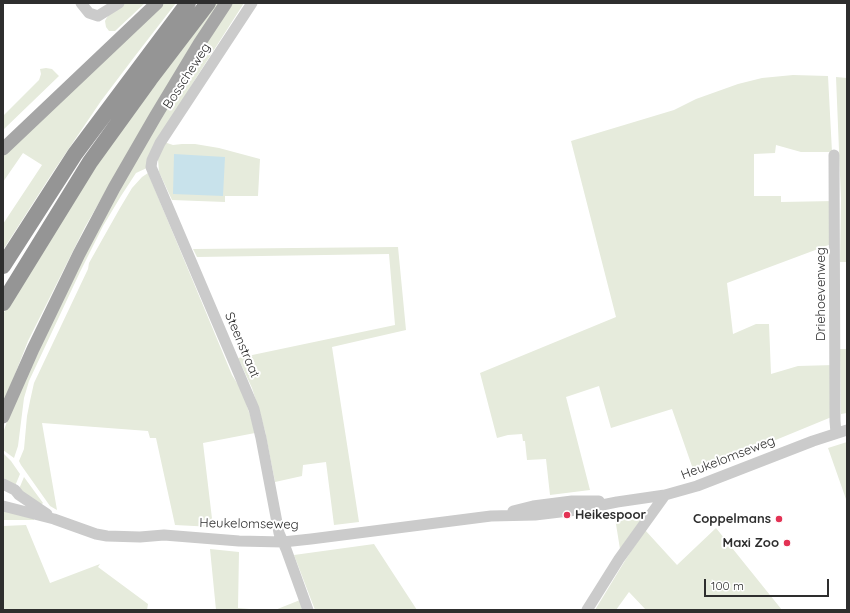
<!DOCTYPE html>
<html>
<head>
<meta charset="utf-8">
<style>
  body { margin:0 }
  #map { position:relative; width:850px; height:613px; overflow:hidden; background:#fff; font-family:Quicksand,sans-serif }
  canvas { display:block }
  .frame { position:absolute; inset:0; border:4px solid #2e2e2e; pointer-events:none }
  .scale { position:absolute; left:704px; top:579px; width:125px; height:18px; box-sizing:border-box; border:2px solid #2e2e2e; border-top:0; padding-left:5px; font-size:12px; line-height:14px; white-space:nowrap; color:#2e2e2e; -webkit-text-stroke:3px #fff; paint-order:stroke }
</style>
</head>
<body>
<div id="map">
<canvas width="850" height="613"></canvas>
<div class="frame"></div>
<div class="scale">100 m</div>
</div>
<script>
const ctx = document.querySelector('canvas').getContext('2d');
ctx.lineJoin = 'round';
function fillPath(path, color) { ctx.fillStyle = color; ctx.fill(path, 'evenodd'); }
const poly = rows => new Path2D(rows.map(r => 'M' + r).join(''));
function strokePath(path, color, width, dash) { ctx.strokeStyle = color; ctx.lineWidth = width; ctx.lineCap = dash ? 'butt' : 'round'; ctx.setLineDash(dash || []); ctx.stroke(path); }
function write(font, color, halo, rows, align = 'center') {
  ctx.font = font + ' Quicksand,sans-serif'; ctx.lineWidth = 4; ctx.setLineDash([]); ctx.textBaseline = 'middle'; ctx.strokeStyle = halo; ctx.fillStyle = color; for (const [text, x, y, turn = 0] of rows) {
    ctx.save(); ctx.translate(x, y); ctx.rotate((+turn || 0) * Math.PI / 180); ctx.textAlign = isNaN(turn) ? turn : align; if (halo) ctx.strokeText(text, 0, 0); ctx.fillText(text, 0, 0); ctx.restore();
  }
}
fillPath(poly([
  [125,3,145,3,115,31,109,31,106,27,105,21,106,19,110,13],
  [163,3,176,3,135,56,101,101,53,172,3,250,3,224,42,165,23,153,3,182,3,154],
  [216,3,220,3,108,187,85,227,28,341,3,405,3,314,51,234,88,174,185,40],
  [228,3,244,3,196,78,159,140,149,167,136,173,121,196,103,226,80,272,29,381,24,398,18,446,14,458,3,450,3,433,10,413,82,258,126,178],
  [46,68,52,69,59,76,3,130,3,116,39,80,41,74,40,69],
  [793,75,828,76,832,152,801,152,776,145,775,153,754,154,754,196,781,196,781,202,834,201,834,243,727,283,733,334,756,324,769,324,771,374,798,366,834,365,834,416,727,460,694,472,672,409,611,428,599,386,566,397,590,490,550,495,546,459,527,460,525,441,523,441,522,434,508,435,497,438,480,373,616,317,571,141,674,110,696,99,738,84,762,78],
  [836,77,847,78,847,262,840,262,841,199],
  [164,142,173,145,182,144,195,144,219,148,260,159,258,196,225,196,225,202,172,200,159,172,158,159],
  [148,173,232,375,242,391,251,418,255,433,203,443,213,527,175,525,156,438,150,438,148,431,42,423,57,510,50,506,21,465,19,461,24,449,27,416,30,401,34,383,88,269,89,263,120,208,132,188,142,177],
  [398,247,406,330,332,347,359,522,334,525,326,462,303,465,302,476,275,482,265,431,260,413,252,388,238,358,395,325,389,254,197,257,193,249],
  [840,349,847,349,847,413,841,414],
  [847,442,847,502,828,448],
  [3,453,11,461,20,474,15,486,3,480],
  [24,477,43,503,41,505,19,489],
  [5,509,34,517,34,520,3,520,3,514],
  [648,510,620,549,615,518],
  [26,525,50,583,100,564,98,567,148,604,147,610,3,610,3,526],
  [716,528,782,610,646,610,629,592,616,610,595,610,626,559,645,530,677,565],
  [374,544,417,610,315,610,294,555],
  [210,549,239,552,238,608,261,610,216,610],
  [300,600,303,610,275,610]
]), '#e6ebdc');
fillPath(poly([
  [174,154,225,157,223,196,173,194]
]), '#c8e2eb');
strokePath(poly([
  [81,3,89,13,98,16,119,3],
  [252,3,160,143,152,160,151,167,254,409,261,438,279,533,286,549,308,610],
  [834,155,835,421,836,433],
  [3,484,15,490,19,495,47,514],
  [3,506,54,519,96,534,107,536,140,537,164,535,239,541,283,542,311,539,491,516,535,515,577,510,617,502,665,495,697,486,813,441,847,430],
  [513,511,533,506,572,501,599,501],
  [587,610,619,559,665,495]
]), '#cbcbcb', 11);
strokePath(poly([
  [3,149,157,3],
  [3,417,33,349,79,254,114,188,155,117,199,44,226,3]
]), '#a6a6a6', 13);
strokePath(poly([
  [3,266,75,154,188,3],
  [3,303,90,162,150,79,208,3]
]), '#959595', 16);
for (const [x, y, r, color] of [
  [567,515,4,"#e33254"],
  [779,519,4,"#e33254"],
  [787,543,4,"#e33254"]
]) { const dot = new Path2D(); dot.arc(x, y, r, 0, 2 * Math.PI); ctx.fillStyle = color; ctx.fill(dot); strokePath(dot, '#fff', 1.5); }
write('13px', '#2e2e2e', '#fff', [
  ["Bosscheweg",187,76,-57],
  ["Driehoevenweg",821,294,-90],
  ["Steenstraat",242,345,67],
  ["Heukelomseweg",728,458,-21],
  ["Heukelomseweg",249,524,1]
]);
write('bold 13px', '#2e2e2e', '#fff', [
  ["Heikespoor",575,515,"left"],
  ["Coppelmans",771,519],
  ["Maxi Zoo",779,543]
], 'right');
</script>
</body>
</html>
